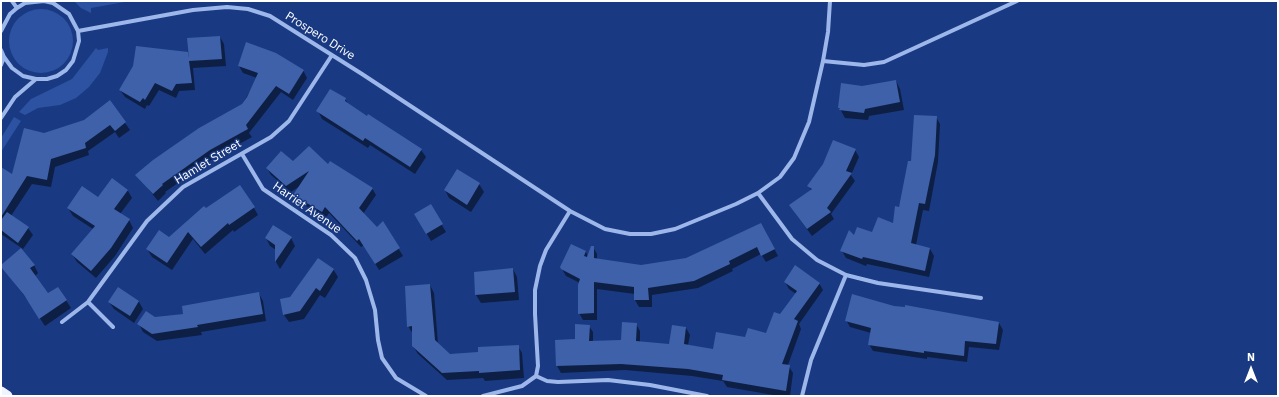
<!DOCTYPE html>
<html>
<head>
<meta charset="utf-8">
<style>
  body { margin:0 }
  #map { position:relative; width:1279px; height:397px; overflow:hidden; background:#193a82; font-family:"IBM Plex Sans",sans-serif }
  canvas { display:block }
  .frame { position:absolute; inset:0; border:2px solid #fff; pointer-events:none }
  .north { position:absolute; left:1231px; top:349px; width:40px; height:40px; -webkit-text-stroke:3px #193a82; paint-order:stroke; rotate:0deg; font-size:11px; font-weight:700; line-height:16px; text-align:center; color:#fff }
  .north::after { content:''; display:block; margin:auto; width:14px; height:18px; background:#fff; clip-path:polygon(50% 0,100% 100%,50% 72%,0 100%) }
</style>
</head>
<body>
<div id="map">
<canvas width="1279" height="397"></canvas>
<div class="frame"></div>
<div class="north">N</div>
</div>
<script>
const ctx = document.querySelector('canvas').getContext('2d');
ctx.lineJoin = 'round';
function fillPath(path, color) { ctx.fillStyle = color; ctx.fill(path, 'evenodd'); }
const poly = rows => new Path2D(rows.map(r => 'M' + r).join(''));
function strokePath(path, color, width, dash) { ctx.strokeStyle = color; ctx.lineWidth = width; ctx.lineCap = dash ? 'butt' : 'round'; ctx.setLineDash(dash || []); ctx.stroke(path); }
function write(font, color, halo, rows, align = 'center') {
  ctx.font = font + ' "IBM Plex Sans",sans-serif'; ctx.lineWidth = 3; ctx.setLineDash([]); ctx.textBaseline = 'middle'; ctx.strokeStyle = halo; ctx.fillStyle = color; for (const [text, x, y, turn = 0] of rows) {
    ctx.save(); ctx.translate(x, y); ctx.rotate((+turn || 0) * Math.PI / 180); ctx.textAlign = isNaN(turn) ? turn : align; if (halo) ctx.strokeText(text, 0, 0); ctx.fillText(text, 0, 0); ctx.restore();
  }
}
fillPath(poly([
  [74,1,130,1,91,8,91,13,81,8],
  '9 41a32 32 0 1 1 64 0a32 32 0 1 1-64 0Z',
  [96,48,98,50,108,48,108,52,100,73,89,87,76,98,60,105,38,108,25,115,19,112,31,99,72,79],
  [14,117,21,121,1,152,1,138]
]), '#2c52a1');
fillPath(poly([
  [220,37,224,44,226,66,193,68,195,90,179,91,176,98,159,90,149,106,147,105,145,109,125,97,120,90,188,53,190,56],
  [239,66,303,70,307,78,293,100,281,92,249,133,252,137,214,158,165,192,166,193,158,201,137,175,242,105,257,78,243,73],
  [896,81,900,89,904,110,869,116,868,120,845,118,839,107],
  [345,99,349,105,421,150,426,157,415,174,370,145,368,148,322,119,318,111],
  [110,102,130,130,119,138,115,132,88,151,89,155,55,167,51,187,32,184,11,216,28,228,33,235,23,249,1,234,1,176,13,176,44,134,84,121],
  [936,117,940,124,938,162,929,211,923,210,916,245,930,249,934,256,929,277,867,264,866,266,846,258,842,251,855,236,873,234,894,224,912,163],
  [855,150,859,157,851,175,855,181,831,214,834,219,812,236,795,213,811,190,809,186,824,165],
  [293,163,328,166,372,188,376,195,363,214,377,228,383,223,403,256,379,270,364,245,361,247,329,213,326,218,299,202,295,195,300,186,291,192,271,175,267,168],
  [458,170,479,184,484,192,471,212,449,198,445,190],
  [112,179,128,191,132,198,120,214,129,220,133,228,115,256,96,278,77,262,72,254,93,229,73,216,68,208,98,198],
  [430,205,446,232,431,241,420,222],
  [254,208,258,215,234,232,233,230,205,254,193,239,172,270,152,257,147,249,169,238,206,209],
  [765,231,778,256,766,262,761,254,732,269,733,271,698,288,652,295,652,307,639,307,635,300,635,294,597,289,597,320,583,320,579,313,580,283,566,276,562,269,572,245,586,252,588,257,593,247,597,254,597,259,641,266,686,259],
  [266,238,291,238,295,246,280,269,276,262,276,250,270,246],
  [34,265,38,273,35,276,48,295,58,288,71,308,45,326,29,302,1,266],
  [333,269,338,277,325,298,320,295,304,319,289,322,284,315,291,298],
  [513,269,517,277,519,300,481,303,476,295,475,273],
  [785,282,819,283,823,290,799,324,801,329,788,365,793,373,790,396,779,396,727,387,723,381,692,376,625,370,561,373,557,366,589,326,593,332,593,342,622,341,636,324,640,331,640,342,670,345,686,328,690,335,688,345,714,350,746,338,767,334,796,294,789,289],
  [430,285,434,293,438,344,450,355,479,353,518,346,522,353,524,378,485,381,483,378,447,380,418,354,413,346,413,334,408,326],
  [118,288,139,302,143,309,134,323,114,309,109,302],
  [259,294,263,301,266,321,201,332,202,335,157,341,143,332,139,324,155,318,184,314],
  [846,320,999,323,1003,330,999,350,969,347,967,362,927,357,927,359,873,351,869,344,871,333,850,327]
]), '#0007');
fillPath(poly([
  [220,36,222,59,189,61,192,83,176,84,172,91,155,83,145,100,143,98,140,102,119,90,133,66,136,46,188,52,189,58,187,38],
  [246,42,276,53,304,70,289,94,276,86,246,125,248,129,210,150,162,184,163,185,153,194,135,175,153,160,199,128,242,104,247,97,258,73,238,66],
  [896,80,900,102,865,109,864,113,839,110,840,108,838,108,841,83,862,86],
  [330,89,346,98,345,101,367,116,368,114,422,149,410,167,365,138,363,141,316,111],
  [110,100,126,122,115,131,110,125,85,143,86,148,51,159,47,180,27,176,1,217,1,167,12,174,24,128,44,133,84,120],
  [914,115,937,116,935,155,925,204,919,203,911,243,930,248,925,271,863,257,862,259,840,251,849,230,854,235,857,227,872,232,878,217,893,223,895,206,899,207,908,161,911,161],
  [833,140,856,149,846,171,852,173,827,208,831,212,807,229,789,205,812,189,807,186,823,164],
  [309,146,328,164,330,161,373,188,359,208,377,227,383,221,400,248,375,264,359,239,357,241,325,207,322,212,293,195,309,171,286,186,266,168,281,151,293,161],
  [457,169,480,183,467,205,444,190],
  [112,178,128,190,114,209,130,219,111,248,91,271,71,254,95,226,67,208,82,186,98,197],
  [240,185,255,207,229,225,228,223,201,247,188,232,167,263,146,249,159,230,169,237,204,206,206,208],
  [431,204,443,224,426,234,414,214],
  [7,212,29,227,18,243,1,230,1,220],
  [761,223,775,249,761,256,757,247,729,261,730,264,694,281,648,288,649,300,634,300,634,287,594,282,594,313,578,314,578,285,580,279,561,269,560,267,571,244,586,251,584,256,587,257,591,246,594,246,594,258,641,265,686,258],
  [273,225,292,237,275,262,275,245,265,238],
  [21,248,35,265,30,268,48,293,58,287,67,300,39,319,24,295,1,267,1,265],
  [318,258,334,269,320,291,316,288,300,311,283,315,280,299,290,297],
  [795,265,820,283,794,319,798,321,782,364,790,365,786,391,722,380,723,375,688,369,621,364,556,366,555,340,575,339,575,324,590,325,589,341,621,340,622,322,637,323,636,341,669,344,672,325,686,327,684,344,713,349,716,332,745,337,748,328,766,333,774,312,780,314,797,291,784,282],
  [513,268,515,292,475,295,474,272],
  [430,284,435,340,450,354,478,352,478,347,519,345,520,370,479,373,479,371,442,373,412,346,412,326,407,327,405,286],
  [118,287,139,301,130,316,108,302],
  [259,292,263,314,197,325,198,327,152,334,137,324,146,311,155,317,183,314,182,306],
  [852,294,894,306,905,307,905,305,999,322,996,344,965,341,964,356,924,351,924,353,868,345,871,328,845,321]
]), '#3e61aa');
strokePath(poly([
  [12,1,17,8],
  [1,31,10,14,17,8,25,3,44,1,53,3,69,14,78,31,79,41,73,61,66,70,57,76,47,79,36,79,23,76,12,68,4,57,1,50],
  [78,31,193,10,227,7,248,9,270,16,362,74,570,211,605,229,630,234,651,234,675,229,736,204,758,193,780,177,794,158,809,122,823,61,828,32,830,1],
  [823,61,864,65,884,62,1017,1],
  [1,65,4,57],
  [1,118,15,97,36,79],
  [242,154,263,189,331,235,355,258,366,280,375,310,378,340,382,358,396,378,426,396],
  [758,193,792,239,817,260,846,275,878,283,981,298],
  [88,302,113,327],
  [62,322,88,302,147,221,183,187,271,137,289,121,332,55],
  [536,376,547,381,558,382,608,380,650,385,707,396],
  [483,396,522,386,536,376,538,366,535,314,535,290,540,266,546,250,570,211],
  [802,396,811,360,846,275]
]), '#9db7eb', 4);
strokePath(poly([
  [1,392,7,396]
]), '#f0f4ff', 11);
write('12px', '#fff', '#193a82', [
  ["Prospero Drive",320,36,32],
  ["Hamlet Street",208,162,-31],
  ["Harriet Avenue",307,208,35]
]);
</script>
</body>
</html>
